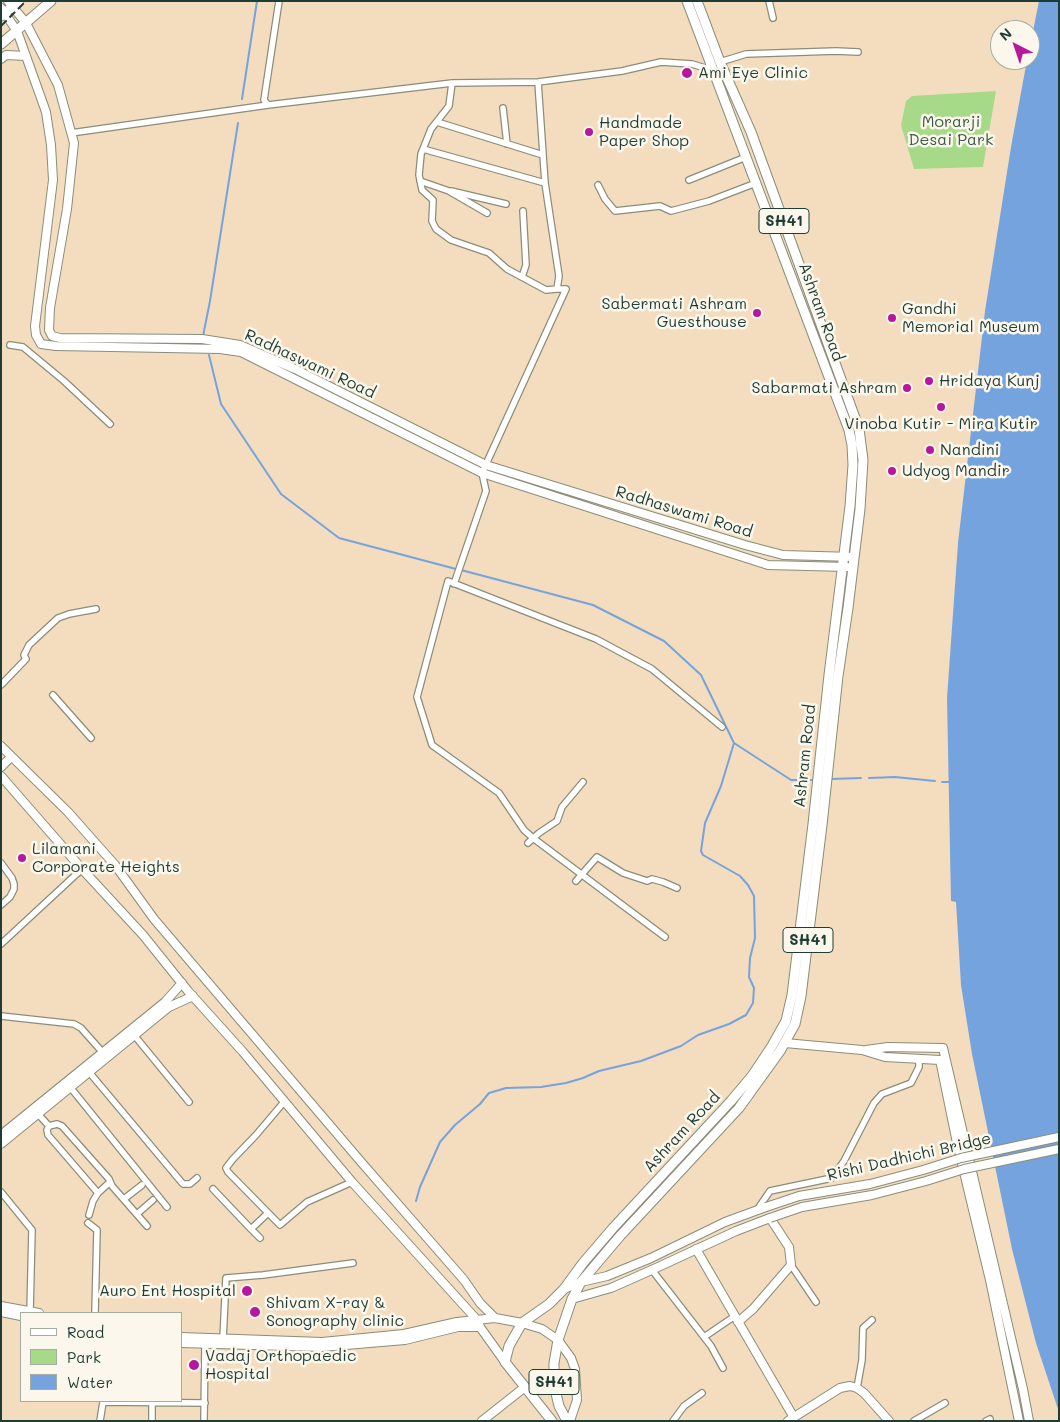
<!DOCTYPE html>
<html>
<head>
<meta charset="utf-8">
<style>
  body { margin:0 }
  #map { position:relative; width:1060px; height:1422px; overflow:hidden; background:#f4ddbf; font-family:Mali,sans-serif }
  canvas { display:block }
  .frame { position:absolute; inset:0; border:2px solid #1f3d34; pointer-events:none }
  .legend { position:absolute; left:20px; top:1312px; width:162px; height:90px; box-sizing:border-box; background:#fbf7ec; border:1px solid #a3ada2; margin:0; padding:6px 9px; list-style:none; font-size:15px; color:#1f3d34 }
  .legend li { display:flex; align-items:center; gap:10px; height:25px }
  .legend b { width:25px; border:1px solid #a3ada2 }
  .north { position:absolute; left:990px; top:20px; width:50px; height:50px; box-sizing:border-box; background:#fbf7ec; border:1px solid #a3ada2; border-radius:50%; rotate:319deg; font-size:14px; font-weight:700; line-height:20px; text-align:center; color:#1f3d34 }
  .north::after { content:''; display:block; margin:auto; width:18px; height:22px; background:#b5179e; clip-path:polygon(50% 0,100% 100%,50% 72%,0 100%) }
</style>
</head>
<body>
<div id="map">
<canvas width="1060" height="1422"></canvas>
<div class="frame"></div>
<ul class="legend">
<li><b style="height:6px;background:#fff"></b>Road</li>
<li><b style="height:14px;background:#a6da89"></b>Park</li>
<li><b style="height:14px;background:#75a3de"></b>Water</li>
</ul>
<div class="north">N</div>
</div>
<script>
const ctx = document.querySelector('canvas').getContext('2d');
ctx.lineJoin = 'round';
function fillPath(path, color) { ctx.fillStyle = color; ctx.fill(path, 'evenodd'); }
const poly = rows => new Path2D(rows.map(r => 'M' + r).join(''));
function strokePath(path, color, width, dash) { ctx.strokeStyle = color; ctx.lineWidth = width; ctx.lineCap = dash ? 'butt' : 'round'; ctx.setLineDash(dash || []); ctx.stroke(path); }
function write(font, color, halo, rows, align = 'center') {
  ctx.font = font + ' Mali,sans-serif'; ctx.lineWidth = 5; ctx.setLineDash([]); ctx.textBaseline = 'middle'; ctx.strokeStyle = halo; ctx.fillStyle = color; for (const [text, x, y, turn = 0] of rows) {
    ctx.save(); ctx.translate(x, y); ctx.rotate((+turn || 0) * Math.PI / 180); ctx.textAlign = isNaN(turn) ? turn : align; if (halo) ctx.strokeText(text, 0, 0); ctx.fillText(text, 0, 0); ctx.restore();
  }
}
fillPath(poly([
  [996,91,983,167,914,169,901,125,906,101,912,96]
]), '#a6da89');
fillPath(poly([
  [1039,1,1059,1,1059,1412,1036,1343,1012,1249,972,1054,961,985,956,902,951,901,947,698,958,543,985,311,1011,147,1027,60,1030,60,1030,46]
]), '#75a3de');
strokePath(poly([
  [242,99,257,1],
  [203,336,210,301,238,123],
  [209,355,221,404,281,494,339,538,456,569],
  [461,570,593,605,664,641,701,675,734,743,791,780,814,780],
  [869,778,895,777,935,781],
  [831,779,861,778],
  [942,782,950,782],
  [416,1201,420,1187,440,1142,455,1125,480,1104,489,1093,506,1088,541,1087,566,1083,583,1078,599,1071,641,1061,681,1046,698,1035,729,1024,746,1015,753,1003,754,988,749,977,750,958,755,938,754,896,748,885,740,876,703,855,701,851,705,823,721,786,734,743]
]), '#75a3de', 2);
const street = poly([
  [279,1,264,100,268,105,452,83,538,82,622,71,661,62,692,64,705,68,713,68],
  [769,1,773,18],
  [720,62,746,54,836,51,858,52],
  [452,83,449,106,431,129,421,154,419,175,422,190,433,200,432,221,436,229,451,240,489,253,507,269,546,290,557,289,559,276,545,183,538,82],
  [503,108,507,144],
  [437,122,543,155],
  [71,133,268,105],
  [423,149,545,183],
  [689,180,746,157],
  [420,181,449,191,487,213],
  [598,185,605,199,615,211,660,206,671,211,709,201,756,183],
  [451,191,506,204],
  [522,277,526,265,523,211],
  [10,345,23,347,64,381,110,424],
  [454,584,486,491,482,473,566,289,557,289],
  [1,685,26,659,24,655,29,645,58,618,69,614,96,609],
  [53,695,91,738],
  [528,843,539,833,557,821,562,807,583,782],
  [1,863,12,878,14,884,14,889,10,897,1,905],
  [576,881,597,857,623,873,647,881,652,879,663,882,677,888],
  [665,937,533,838,524,830,499,793,432,745,417,697,448,581,596,639,652,669,722,727],
  [1,944,82,869],
  [1,1016,74,1024,81,1028,104,1054],
  [134,1035,189,1102],
  [89,1072,183,1184,190,1184,197,1178],
  [70,1087,167,1207],
  [284,1102,256,1135,233,1159,226,1168,228,1172,280,1225,307,1202,352,1182],
  [38,1114,49,1126],
  [110,1182,98,1193,48,1135,47,1130,49,1126,57,1124,62,1126,109,1179,112,1186,147,1226],
  [213,1189,251,1229,267,1214],
  [1,1192,32,1230,30,1312],
  [124,1199,142,1185],
  [757,1210,770,1191,832,1178,844,1161,874,1103,882,1094,911,1083,919,1067,919,1059],
  [137,1214,153,1200],
  [89,1215,93,1201,98,1193],
  [88,1223,97,1230,95,1313],
  [251,1229,260,1238],
  [791,1265,816,1302],
  [652,1270,711,1346,723,1368],
  [704,1337,735,1316],
  [223,1339,226,1278,263,1275,353,1263],
  [857,1388,862,1360,863,1328,872,1320],
  [100,1421,103,1402,205,1403],
  [152,1421,152,1401],
  [204,1421,205,1344],
  [673,1421,684,1406,702,1393],
  [914,1421,945,1403],
  [986,1421,990,1419]
]);
const secondary = poly([
  [8,1,26,23,58,85,74,143,67,209,50,308,49,330,52,336,60,338,202,339,240,345,295,369,486,465,745,545,783,555,854,557],
  [1,8,17,31,46,112,51,145,53,180,35,326,36,335,41,344,56,346,220,349,241,352,482,473,768,565,847,567],
  [1,59,6,55,26,56],
  [1,746,68,812,115,865,154,919,362,1163,464,1280,480,1303,495,1318],
  [1,767,11,757],
  [1,776,82,869,143,935,188,991,243,1052,352,1182,478,1321,480,1327,505,1362],
  [785,1043,862,1050,885,1057,940,1060,957,1143,990,1280,1019,1421],
  [866,1050,888,1047,943,1048,1023,1389,1029,1421],
  [1,1135,165,1002,182,983],
  [1,1144,169,1007,193,996],
  [696,1249,793,1416],
  [564,1289,581,1282,607,1276,651,1258,725,1222,766,1207],
  [572,1299,611,1288,656,1268,736,1231,770,1218,789,1247,791,1265,753,1309,738,1322],
  [1,1306,39,1313],
  [1,1312,21,1316],
  [181,1337,322,1342,404,1334,457,1322,495,1318,522,1323,542,1329,558,1340,571,1358,575,1369,577,1400,570,1421],
  [181,1343,322,1347,405,1340,458,1327,480,1327],
  [482,1421,525,1387],
  [788,1421,840,1388,850,1386,857,1388,864,1393,889,1421]
]);
const primary = poly([
  [1,16,19,1],
  [1,44,51,1],
  [552,1421,505,1362,509,1346,522,1323,549,1304,564,1289,583,1263,613,1228,731,1101,752,1076,772,1046,786,1021,792,995,813,824,829,675,850,506,853,465,852,445,849,430,687,1],
  [567,1421,559,1406,554,1385,554,1363,558,1340,572,1299,581,1282,620,1236,739,1108,780,1051,795,1024,801,996,822,825,838,676,848,608,860,509,863,460,859,429,751,132,720,62,697,1]
]);
strokePath(street, '#8a8d7a', 8);
strokePath(secondary, '#8a8d7a', 10);
strokePath(primary, '#8a8d7a', 11);
strokePath(street, '#fff', 5.5);
strokePath(secondary, '#fff', 8);
strokePath(primary, '#fff', 9);
strokePath(poly([
  [1,26,26,1]
]), '#1f3d34', 2, [8, 4]);
const secondaryBridge = poly([
  [766,1207,799,1196,870,1184,923,1170,961,1158,1059,1137],
  [770,1218,802,1207,872,1195,926,1181,964,1169,1059,1149]
]);
strokePath(secondaryBridge, '#8a8d7a', 10, []);
strokePath(secondaryBridge, '#fff', 8);
for (const [x, y, r, color] of [
  [687,73,6,"#b5179e"],
  [589,132,5,"#b5179e"],
  [757,313,5,"#b5179e"],
  [892,318,5,"#b5179e"],
  [929,381,5,"#b5179e"],
  [907,388,5,"#b5179e"],
  [941,407,5,"#b5179e"],
  [930,450,5,"#b5179e"],
  [892,471,5,"#b5179e"],
  [22,858,5,"#b5179e"],
  [247,1291,6,"#b5179e"],
  [255,1312,6,"#b5179e"],
  [194,1365,6,"#b5179e"]
]) { const dot = new Path2D(); dot.arc(x, y, r, 0, 2 * Math.PI); ctx.fillStyle = color; ctx.fill(dot); strokePath(dot, '#fbf7ec', 2); }
for (const [x, y, w] of [
  [784,221,50],
  [808,940,50],
  [554,1382,50]
]) { const box = new Path2D(); box.roundRect(x - w / 2, y - 12.5, w, 25, 4); ctx.fillStyle = '#fbf7ec'; ctx.fill(box); strokePath(box, '#1f3d34', 1); }
write('bold 15px', '#1f3d34', null, [
  ["SH41",784,221],
  ["SH41",808,940],
  ["SH41",554,1382]
]);
write('16px', '#1f3d34', '#fbf7ec', [
  ["Ami Eye Clinic",698,73],
  ["Handmade",599,123],
  ["Paper Shop",599,141],
  ["Sabermati Ashram",747,304,"right"],
  ["Guesthouse",747,322,"right"],
  ["Gandhi",902,309],
  ["Memorial Museum",902,327],
  ["Hridaya Kunj",939,381],
  ["Sabarmati Ashram",897,388,"right"],
  ["Vinoba Kutir - Mira Kutir",941,424,"center"],
  ["Nandini",940,450],
  ["Udyog Mandir",902,471],
  ["Lilamani",32,849],
  ["Corporate Heights",32,867],
  ["Auro Ent Hospital",236,1291,"right"],
  ["Shivam X-ray &",266,1303],
  ["Sonography clinic",266,1321],
  ["Vadaj Orthopaedic",205,1356],
  ["Hospital",205,1374]
], 'left');
write('16px', '#3a5c45', '#fbf7ec', [
  ["Morarji",951,122],
  ["Desai Park",951,140]
]);
write('16px', '#1f3d34', '#fbf7ec', [
  ["Ashram Road",821,312,70],
  ["Radhaswami Road",310,364,25],
  ["Radhaswami Road",684,512,17],
  ["Ashram Road",805,756,-84],
  ["Ashram Road",682,1132,-47],
  ["Rishi Dadhichi Bridge",909,1157,-13]
]);
</script>
</body>
</html>
